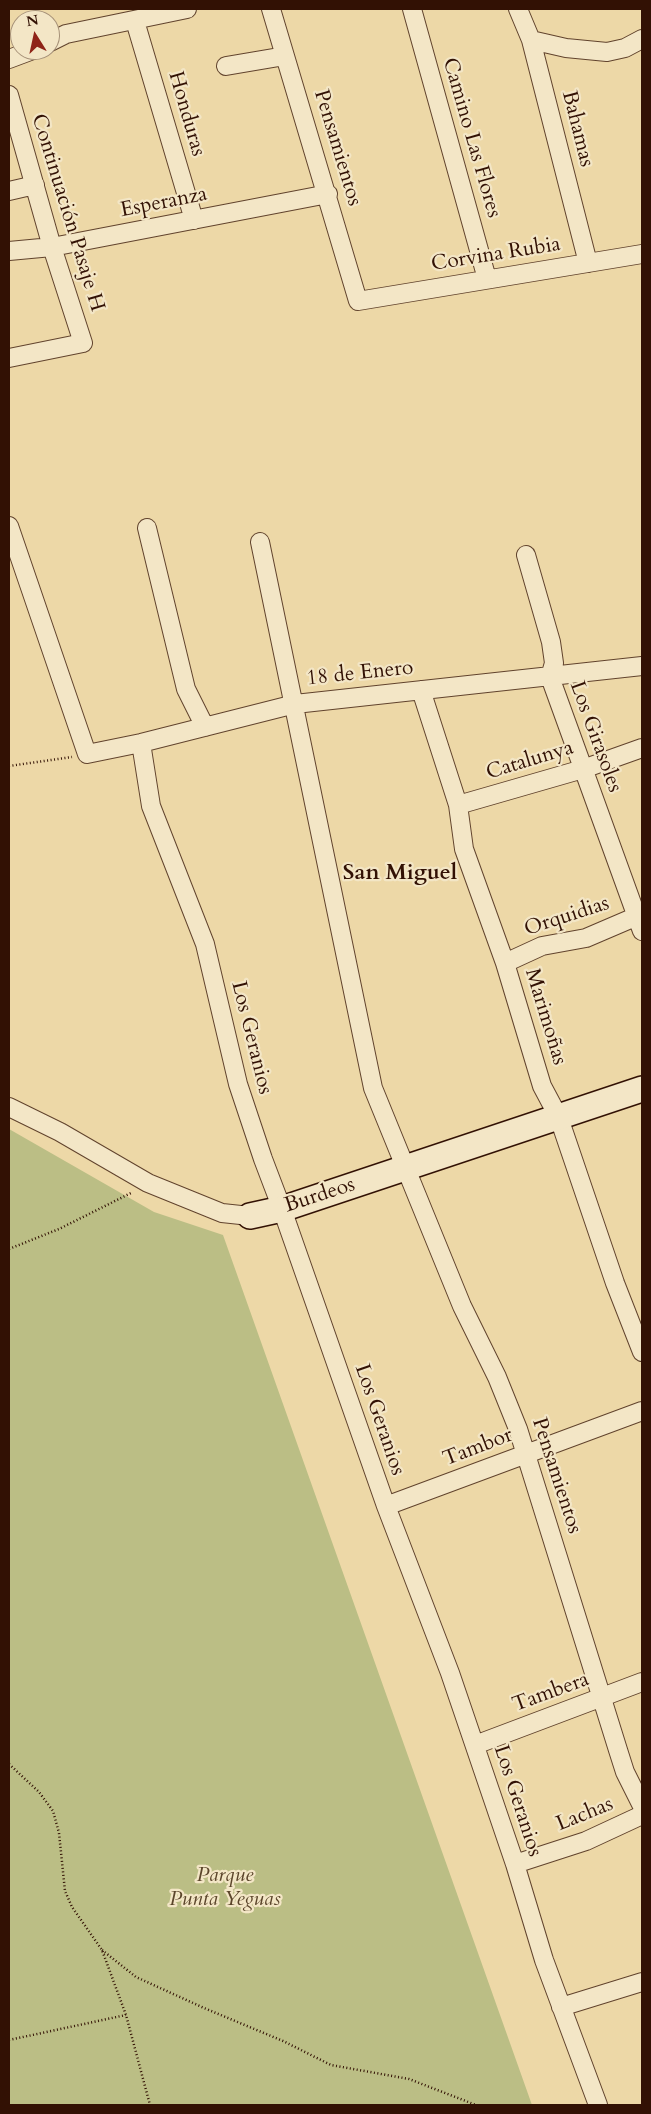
<!DOCTYPE html>
<html>
<head>
<meta charset="utf-8">
<style>
  body { margin:0 }
  #map { position:relative; width:651px; height:2114px; overflow:hidden; background:#edd8a7; font-family:Cardo,serif }
  canvas { display:block }
  .frame { position:absolute; inset:0; border:10px solid #321104; pointer-events:none }
  .north { position:absolute; left:10px; top:10px; width:50px; height:50px; box-sizing:border-box; background:#f3e6c6; border:1px solid #a69178; border-radius:50%; rotate:350deg; font-size:14px; font-weight:700; line-height:20px; text-align:center; color:#321104 }
  .north::after { content:''; display:block; margin:auto; width:18px; height:22px; background:#8f2418; clip-path:polygon(50% 0,100% 100%,50% 72%,0 100%) }
</style>
</head>
<body>
<div id="map">
<canvas width="651" height="2114"></canvas>
<div class="frame"></div>
<div class="north">N</div>
</div>
<script>
const ctx = document.querySelector('canvas').getContext('2d');
ctx.lineJoin = 'round';
function fillPath(path, color) { ctx.fillStyle = color; ctx.fill(path, 'evenodd'); }
const poly = rows => new Path2D(rows.map(r => 'M' + r).join(''));
function strokePath(path, color, width, dash) { ctx.strokeStyle = color; ctx.lineWidth = width; ctx.lineCap = dash ? 'butt' : 'round'; ctx.setLineDash(dash || []); ctx.stroke(path); }
function write(font, color, halo, rows, align = 'center') {
  ctx.font = font + ' Cardo,serif'; ctx.lineWidth = 4.5; ctx.setLineDash([]); ctx.textBaseline = 'middle'; ctx.strokeStyle = halo; ctx.fillStyle = color; for (const [text, x, y, turn = 0] of rows) {
    ctx.save(); ctx.translate(x, y); ctx.rotate((+turn || 0) * Math.PI / 180); ctx.textAlign = isNaN(turn) ? turn : align; if (halo) ctx.strokeText(text, 0, 0); ctx.fillText(text, 0, 0); ctx.restore();
  }
}
fillPath(poly([
  [9,1129,154,1212,223,1235,532,2105,9,2105]
]), '#bbbe85');
const street = poly([
  [271,9,358,301,642,254],
  [412,9,487,279],
  [518,9,531,40,588,263],
  [135,21,194,220],
  [531,40,566,48,607,52,625,48,642,39],
  [50,42,66,34,187,9],
  [9,59,33,50],
  [226,66,285,56],
  [9,95,52,247,83,343,9,358],
  [9,191,35,185],
  [9,251,52,247,328,194],
  [9,526,87,754,141,743,295,704,642,666],
  [147,528,186,689,205,727],
  [260,542,373,1088,462,1306,497,1377,518,1429,618,1750,625,1772,642,1806],
  [526,555,551,642,554,663,550,677,642,931],
  [421,690,458,805,464,849,505,963,542,1086,559,1118,615,1283,642,1352],
  [141,743,151,806,205,944,238,1084,263,1159,282,1209,386,1506,450,1673,515,1864,544,1960,598,2105],
  [458,805,583,769,642,748],
  [505,963,542,946,586,938,642,914],
  [9,1107,60,1132,148,1183,222,1213,250,1216],
  [386,1506,642,1411],
  [475,1745,642,1682],
  [515,1864,586,1841,642,1815],
  [561,2007,642,1982]
]);
const secondary = poly([
  [250,1216,282,1209,642,1089]
]);
strokePath(street, '#61432d', 20);
strokePath(secondary, '#321104', 28);
strokePath(poly([
  [9,766,72,757],
  [9,1249,59,1229,131,1193],
  [9,1764,39,1792,53,1811,59,1833,65,1891,72,1907,102,1950,126,2015,150,2105],
  [102,1950,136,1977,204,2008,283,2041,331,2065,409,2079,476,2105],
  [9,2040,126,2015]
]), '#321104', 2.5, [1, 2.5]);
strokePath(street, '#f3e6c6', 18);
strokePath(secondary, '#f3e6c6', 25);
write('21px', '#321104', '#f3e6c6', [
  ["Honduras",186,114,74],
  ["Bahamas",577,129,76],
  ["Camino Las Flores",471,138,74],
  ["Pensamientos",337,148,73],
  ["Esperanza",164,203,-11],
  ["Continuación Pasaje H",67,213,73],
  ["Corvina Rubia",496,255,-9],
  ["18 de Enero",360,674,-6],
  ["Los Girasoles",595,737,70],
  ["Catalunya",530,761,-17],
  ["Orquidias",567,917,-18],
  ["Marimoñas",545,1017,73],
  ["Los Geranios",251,1038,76],
  ["Burdeos",320,1196,-18],
  ["Los Geranios",379,1420,71],
  ["Tambor",478,1448,-21],
  ["Pensamientos",556,1476,72],
  ["Tambera",551,1693,-20],
  ["Los Geranios",517,1801,72],
  ["Lachas",585,1815,-22]
]);
write('italic 21px', '#5b452b', '#f3e6c6', [
  ["Parque",225,1876],
  ["Punta Yeguas",225,1900]
]);
write('bold 22px', '#321104', '#f3e6c6', [
  ["San Miguel",400,874]
]);
</script>
</body>
</html>
